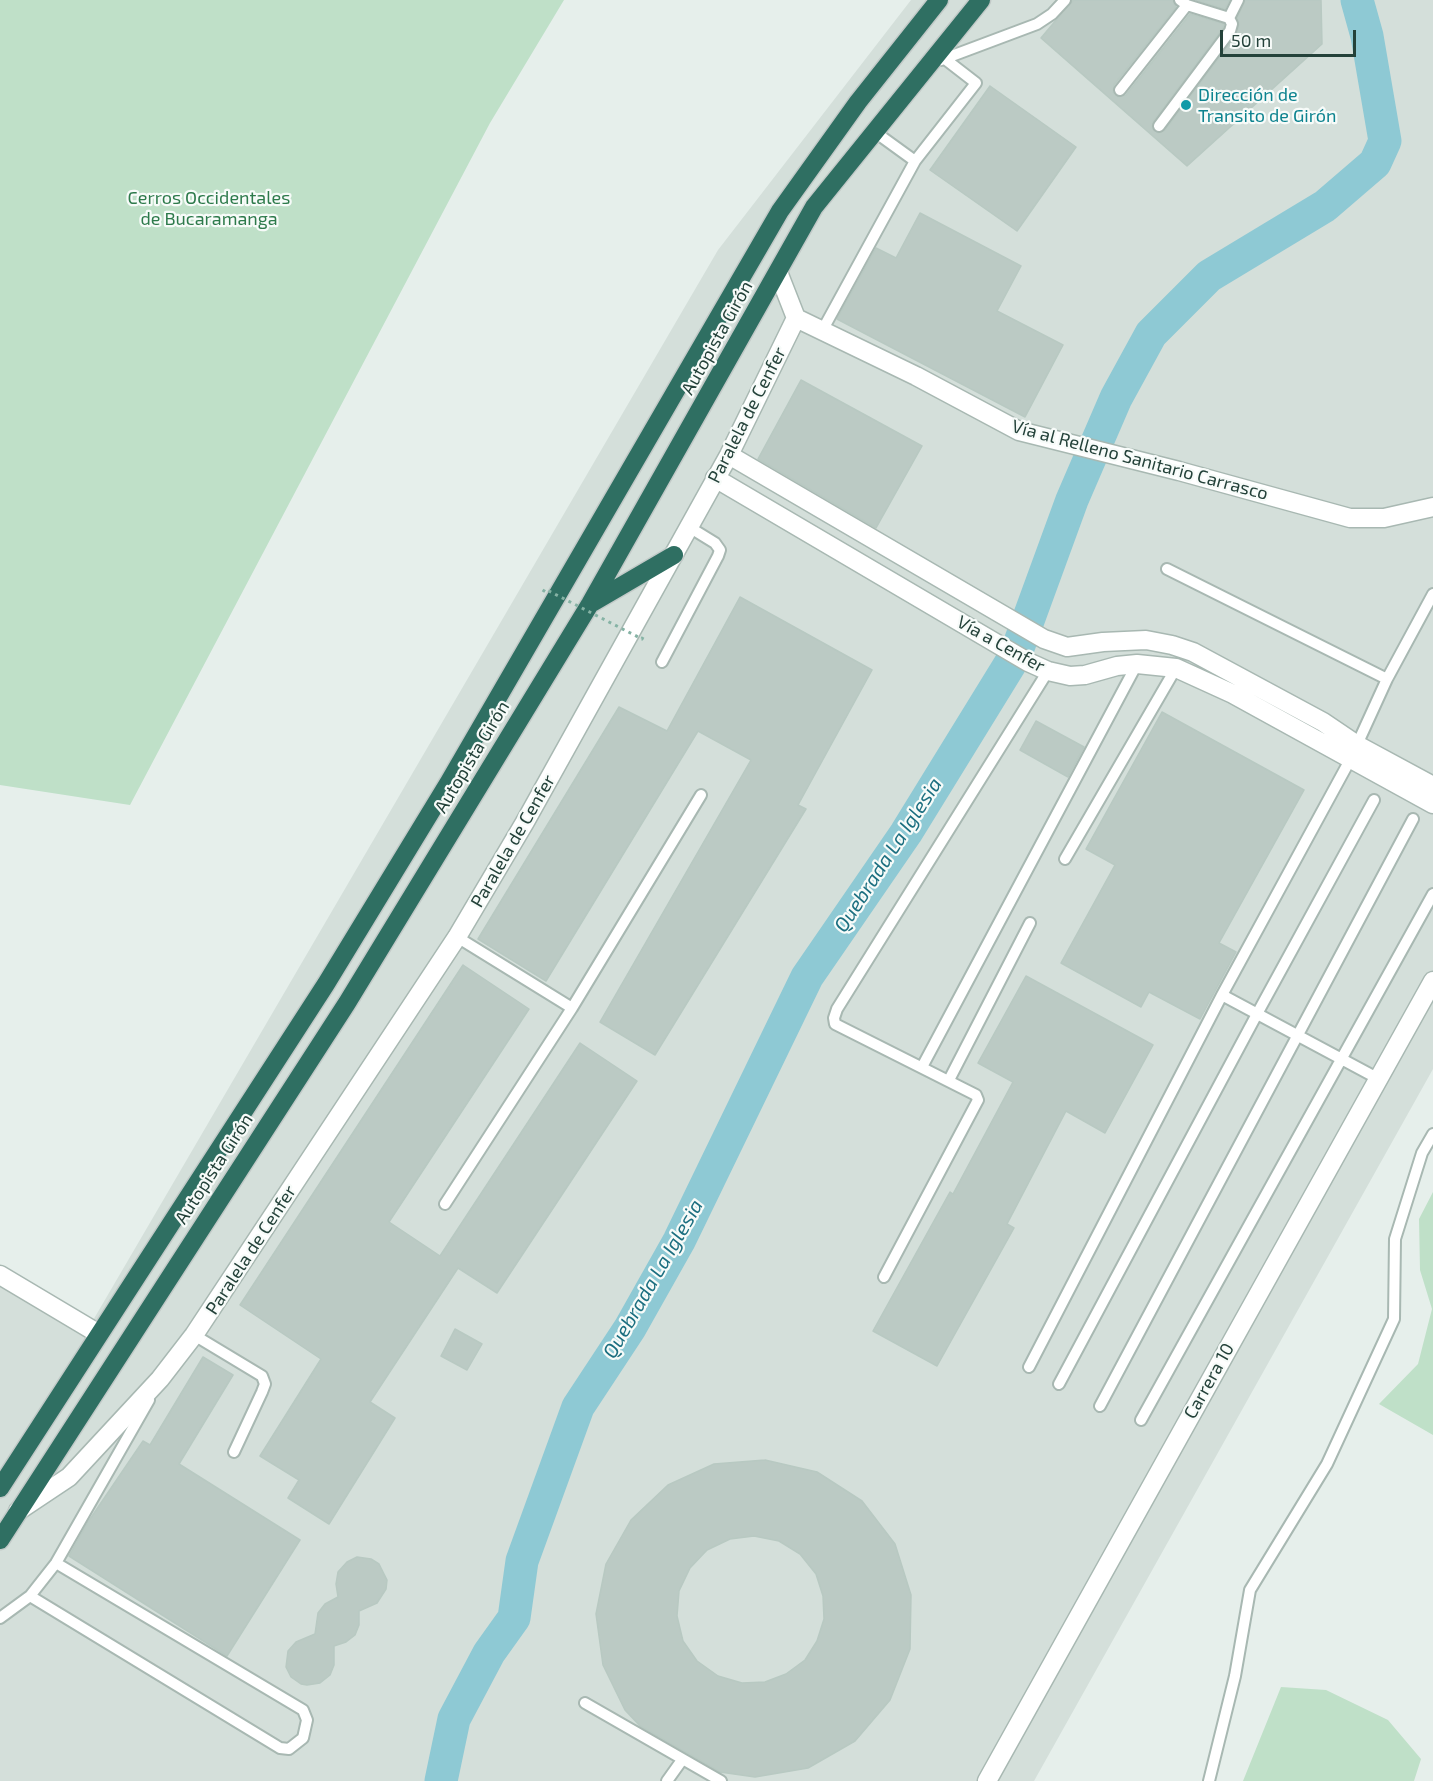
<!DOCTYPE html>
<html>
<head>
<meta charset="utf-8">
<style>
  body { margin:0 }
  #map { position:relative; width:1433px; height:1781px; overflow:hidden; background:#e6efeb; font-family:"Exo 2",sans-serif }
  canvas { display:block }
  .scale { position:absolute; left:1220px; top:30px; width:136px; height:27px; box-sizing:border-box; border:3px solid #24423a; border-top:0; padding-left:8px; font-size:18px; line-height:21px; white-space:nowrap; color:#24423a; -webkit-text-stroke:4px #f7fbf9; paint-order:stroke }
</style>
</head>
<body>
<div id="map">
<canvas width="1433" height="1781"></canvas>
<div class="scale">50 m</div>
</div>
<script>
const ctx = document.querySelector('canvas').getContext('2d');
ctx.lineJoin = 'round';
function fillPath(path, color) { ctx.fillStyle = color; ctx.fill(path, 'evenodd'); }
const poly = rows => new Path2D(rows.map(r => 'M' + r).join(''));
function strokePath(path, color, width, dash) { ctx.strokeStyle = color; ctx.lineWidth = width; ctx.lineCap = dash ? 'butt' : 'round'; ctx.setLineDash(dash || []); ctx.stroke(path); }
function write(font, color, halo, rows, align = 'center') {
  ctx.font = font + ' "Exo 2",sans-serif'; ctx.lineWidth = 4.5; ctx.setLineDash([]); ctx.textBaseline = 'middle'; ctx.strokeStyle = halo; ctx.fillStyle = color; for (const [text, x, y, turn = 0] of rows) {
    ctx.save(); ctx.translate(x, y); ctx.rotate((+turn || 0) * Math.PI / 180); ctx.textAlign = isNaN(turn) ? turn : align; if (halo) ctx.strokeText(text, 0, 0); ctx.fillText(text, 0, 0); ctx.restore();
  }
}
fillPath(poly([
  [911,0,1433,0,1433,1069,1034,1781,0,1781,0,1282,85,1334,718,250]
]), '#d4dfda');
fillPath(poly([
  [0,0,564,0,490,123,130,805,0,785],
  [1433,1192,1433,1435,1379,1404,1418,1364,1432,1309,1420,1270,1419,1219],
  [1281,1687,1326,1690,1388,1720,1421,1759,1414,1781,1243,1781]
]), '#bfe0c8');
strokePath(poly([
  [441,1781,454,1719,489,1653,514,1618,522,1561,578,1407,630,1328,679,1241,807,977,906,833,1015,656,1072,500,1116,398,1151,334,1209,276,1325,206,1375,163,1385,141,1367,36,1357,0]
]), '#8ec9d4', 33);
const building = poly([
  [1073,0,1173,0,1176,7,1114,85,1113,92,1118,97,1126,95,1190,14,1224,24,1223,28,1153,122,1152,128,1158,133,1165,130,1236,35,1239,25,1237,18,1245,0,1321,0,1322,44,1187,166,1041,38,1073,0],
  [1196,0,1230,0,1225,9,1196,0],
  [990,86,1076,147,1017,231,930,170,990,86],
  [920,213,1021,266,997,311,1063,345,1025,417,837,319,876,248,896,258,920,213],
  [801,380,922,446,876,528,758,459,801,380],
  [740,597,872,670,798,805,806,809,655,1055,600,1022,751,760,698,731,546,981,478,939,619,707,667,731,740,597],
  [1162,712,1304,790,1219,943,1236,952,1200,1019,1149,992,1141,1007,1061,963,1115,865,1086,849,1162,712],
  [1036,721,1084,747,1068,777,1020,750,1036,721],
  [463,965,529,1009,389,1222,440,1256,580,1043,637,1081,497,1293,458,1268,370,1402,395,1418,329,1524,288,1498,299,1480,260,1456,321,1359,240,1305,463,965],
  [1026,976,1153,1045,1105,1133,1066,1111,1007,1224,1014,1228,937,1366,873,1331,950,1192,953,1194,1013,1082,978,1063,1026,976],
  [455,1329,482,1344,467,1370,441,1356,455,1329],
  [203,1357,233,1375,179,1464,300,1540,227,1656,69,1556,88,1522,143,1441,150,1445,203,1357],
  [765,1460,817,1472,862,1501,895,1544,911,1595,910,1649,890,1700,855,1741,808,1768,755,1777,720,1772,640,1726,625,1710,603,1665,596,1614,606,1564,631,1520,668,1485,714,1464,765,1460],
  [754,1536,779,1541,800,1554,816,1574,823,1596,824,1619,817,1641,805,1660,786,1674,765,1682,742,1683,718,1676,697,1661,683,1641,677,1616,679,1591,690,1568,707,1550,730,1539,754,1536],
  [357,1557,371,1559,379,1564,387,1580,386,1589,377,1603,359,1611,359,1625,355,1635,346,1642,334,1646,334,1665,330,1675,320,1683,307,1685,301,1684,291,1677,286,1667,288,1651,296,1642,315,1634,318,1613,325,1604,338,1597,336,1584,338,1572,347,1562,357,1557]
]);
fillPath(building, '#bbcac4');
strokePath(building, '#b8c9c2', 1.5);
const lane = poly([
  [1229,18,1238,0],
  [941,60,1037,24,1052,14,1065,0],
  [1120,90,1187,5],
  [1159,126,1230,31,1232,24,1229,18,1187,5,1180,0],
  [875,132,915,161],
  [822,331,915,161,976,83,945,59],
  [1167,569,1387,679],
  [662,662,718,556,720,550,715,543,689,527],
  [1065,859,1176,668],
  [1222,995,1377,1078],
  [572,1008,701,795],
  [922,1067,1137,664],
  [949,1080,1030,923],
  [445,1204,572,1008,457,937],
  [884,1277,978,1100,976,1095,835,1024,834,1018,837,1009,1048,671],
  [194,1335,262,1376,265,1384,262,1392,234,1452],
  [1029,1367,1222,995,1350,760,1387,679,1433,594],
  [1059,1384,1257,1014,1374,800],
  [1100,1406,1413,819],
  [1141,1420,1433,894],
  [30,1596,280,1748,289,1749,303,1738,307,1720,303,1710,56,1563],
  [0,1618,30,1596,56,1563,149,1400],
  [585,1703,721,1781],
  [667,1781,682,1760],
  [1209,1781,1235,1676,1250,1590,1327,1464,1394,1319,1395,1239,1422,1153,1433,1134]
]);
const street = poly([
  [796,318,916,376,1019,431,1179,471,1350,518,1384,518,1433,507],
  [729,455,1044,639,1067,647,1103,642,1146,640,1172,645,1193,652,1323,722,1357,745,1433,786],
  [715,478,1028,662,1048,671,1070,676,1085,675,1117,666,1137,664,1176,668,1233,694,1433,804],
  [0,1275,99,1334],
  [18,1511,69,1477,160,1379,194,1335,457,937,525,822,729,455,796,318,778,272],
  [987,1781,1433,981]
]);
const highway = poly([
  [592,603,674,555],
  [0,1488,326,984,449,782,780,211,858,102,939,0],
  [0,1540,347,1003,590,604,814,207,981,0]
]);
strokePath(lane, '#a8b8b2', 14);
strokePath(street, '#a8b8b2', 21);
strokePath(highway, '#c2cac8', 21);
strokePath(lane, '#fff', 10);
strokePath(street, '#fff', 18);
strokePath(highway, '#2f6f62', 18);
strokePath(poly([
  [543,592,545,589,642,639,643,637]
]), '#86b3a5', 3, [3, 4.5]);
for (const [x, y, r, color] of [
  [1186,105,6,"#0f9aa8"]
]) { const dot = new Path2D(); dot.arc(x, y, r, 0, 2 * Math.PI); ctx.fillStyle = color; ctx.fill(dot); strokePath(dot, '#f7fbf9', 2); }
write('18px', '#0d838f', '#f7fbf9', [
  ["Dirección de",1198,95],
  ["Transito de Girón",1198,116]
], 'left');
write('18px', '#2d7a4b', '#f7fbf9', [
  ["Cerros Occidentales",209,198],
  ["de Bucaramanga",209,219]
]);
write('18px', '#24423a', '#f7fbf9', [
  ["Autopista Girón",717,338,-61],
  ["Paralela de Cenfer",747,415,-63],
  ["Vía al Relleno Sanitario Carrasco",1140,460,15],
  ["Vía a Cenfer",1001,644,29],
  ["Autopista Girón",472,757,-59],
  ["Paralela de Cenfer",513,841,-60],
  ["Autopista Girón",214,1169,-57],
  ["Paralela de Cenfer",251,1250,-57],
  ["Carrera 10",1209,1381,-61]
]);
write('italic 20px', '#1c6f80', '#f7fbf9', [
  ["Quebrada La Iglesia",888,855,-57],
  ["Quebrada La Iglesia",653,1279,-60]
]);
</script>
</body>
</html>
